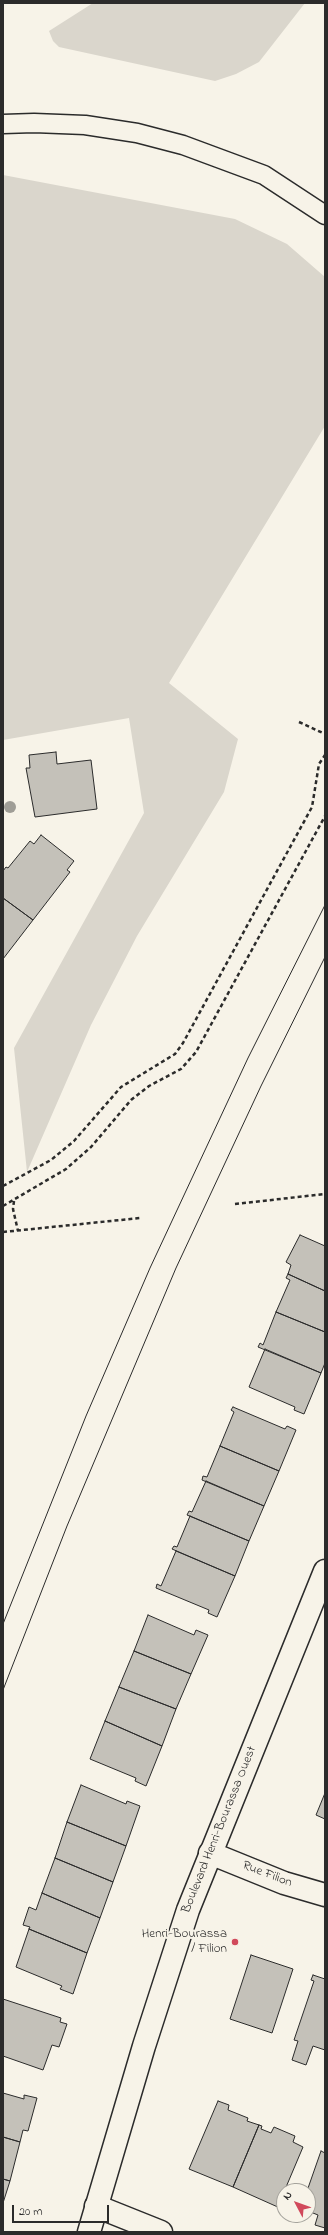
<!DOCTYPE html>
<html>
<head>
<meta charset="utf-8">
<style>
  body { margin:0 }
  #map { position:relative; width:328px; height:2235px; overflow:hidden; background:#f7f3e8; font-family:"Indie Flower",sans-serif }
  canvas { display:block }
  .frame { position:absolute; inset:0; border:4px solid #2b2b2b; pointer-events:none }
  .north { position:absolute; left:276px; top:2183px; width:40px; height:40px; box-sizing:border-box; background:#f7f3e8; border:1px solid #a5a39c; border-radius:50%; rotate:311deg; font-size:11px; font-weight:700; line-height:16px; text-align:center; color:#2b2b2b }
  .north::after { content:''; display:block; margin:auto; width:14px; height:18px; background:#d1495b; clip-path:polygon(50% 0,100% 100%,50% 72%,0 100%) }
  .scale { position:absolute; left:12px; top:2205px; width:97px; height:18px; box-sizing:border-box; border:2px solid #2b2b2b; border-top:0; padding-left:5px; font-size:12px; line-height:14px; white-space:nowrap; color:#2b2b2b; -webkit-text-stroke:3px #f7f3e8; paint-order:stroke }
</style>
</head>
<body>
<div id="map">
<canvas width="328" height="2235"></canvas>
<div class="frame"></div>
<div class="north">N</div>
<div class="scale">20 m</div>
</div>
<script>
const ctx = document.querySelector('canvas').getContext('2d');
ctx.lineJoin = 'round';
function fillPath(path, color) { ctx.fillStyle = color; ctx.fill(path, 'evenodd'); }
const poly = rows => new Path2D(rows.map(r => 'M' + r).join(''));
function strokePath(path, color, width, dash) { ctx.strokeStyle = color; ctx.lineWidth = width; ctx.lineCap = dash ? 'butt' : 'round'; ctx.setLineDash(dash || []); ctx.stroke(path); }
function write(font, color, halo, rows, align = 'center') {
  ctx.font = font + ' "Indie Flower",sans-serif'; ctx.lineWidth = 4; ctx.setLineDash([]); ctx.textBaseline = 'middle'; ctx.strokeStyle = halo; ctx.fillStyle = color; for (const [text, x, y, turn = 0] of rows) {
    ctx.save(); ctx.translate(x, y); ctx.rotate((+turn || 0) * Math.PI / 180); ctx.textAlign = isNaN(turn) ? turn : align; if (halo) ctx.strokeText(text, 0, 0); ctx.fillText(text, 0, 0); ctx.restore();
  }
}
fillPath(poly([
  [93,3,305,3,259,62,236,74,215,81,59,47,53,41,49,31],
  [3,175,235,219,287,244,325,277,325,426,169,683,238,739,224,792,137,936,91,1025,27,1172,14,1048,144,813,129,718,3,740]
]), '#dad6cc');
const building = poly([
  [56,752,57,764,91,760,97,809,35,817,26,768,30,768,29,755,56,752],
  [41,835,74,861,67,870,70,872,33,920,3,898,3,871,6,867,8,868,30,841,34,844,41,835],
  [3,898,33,920,3,959,3,898],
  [300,1235,325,1246,325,1291,288,1274,291,1265,286,1262,300,1235],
  [288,1274,325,1291,325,1332,276,1312,290,1280,286,1278,288,1274],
  [276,1312,325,1332,325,1363,321,1373,258,1347,260,1343,263,1345,276,1312],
  [265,1349,321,1373,304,1414,294,1410,295,1407,249,1387,265,1349],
  [233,1407,285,1429,287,1426,296,1430,279,1471,220,1446,234,1412,231,1410,233,1407],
  [220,1446,279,1471,264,1506,202,1480,203,1476,207,1477,220,1446],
  [206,1481,264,1506,249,1541,187,1515,189,1511,192,1512,206,1481],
  [190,1516,249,1541,235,1576,172,1549,174,1546,177,1547,190,1516],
  [176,1551,235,1576,217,1617,208,1613,209,1610,156,1588,157,1584,161,1586,176,1551],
  [148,1615,194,1635,196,1630,208,1635,191,1674,134,1651,148,1615],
  [134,1651,191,1674,176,1709,119,1687,134,1651],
  [119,1687,176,1709,162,1746,105,1721,119,1687],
  [105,1721,162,1746,146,1786,135,1781,136,1778,90,1759,105,1721],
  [81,1785,126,1804,127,1801,140,1806,126,1846,67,1822,81,1785],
  [325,1793,325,1819,316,1815,325,1793],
  [67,1822,126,1846,113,1882,55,1858,67,1822],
  [55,1858,113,1882,100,1918,42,1893,55,1858],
  [42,1893,100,1918,87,1953,29,1929,30,1927,23,1925,29,1907,36,1910,42,1893],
  [29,1929,87,1953,73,1994,60,1989,62,1986,16,1967,29,1929],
  [251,1955,293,1969,272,2033,230,2019,251,1955],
  [313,1975,325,1979,325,2050,313,2046,306,2065,292,2060,298,2041,294,2040,314,1981,311,1980,313,1975],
  [3,1999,61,2018,60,2022,67,2024,59,2047,52,2045,43,2070,3,2056,3,1999],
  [3,2093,24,2099,24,2095,37,2098,28,2131,23,2130,20,2142,3,2137,3,2093],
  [218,2101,229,2105,228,2110,248,2118,247,2121,259,2125,233,2187,189,2169,218,2101],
  [259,2125,262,2126,261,2129,271,2133,274,2127,295,2136,293,2142,303,2147,281,2199,284,2200,280,2208,233,2187,259,2125],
  [3,2137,20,2142,10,2181,3,2179,3,2137],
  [321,2151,325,2153,325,2228,315,2225,318,2215,308,2211,307,2191,321,2151],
  [3,2179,10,2181,3,2203,3,2179]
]);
fillPath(building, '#c4c1b9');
strokePath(building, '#2b2b2b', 1);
const service = poly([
  [3,124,34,123,85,125,137,133,183,145,264,175,325,215]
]);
const minor = poly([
  [210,1853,284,1883,325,1895],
  [96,2206,161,2232]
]);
const primary = poly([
  [89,2232,144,2046,188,1910,325,1571]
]);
strokePath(service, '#2b2b2b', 21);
strokePath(minor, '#2b2b2b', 25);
strokePath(primary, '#2b2b2b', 25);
strokePath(poly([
  [299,722,325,734],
  [3,1186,51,1160,74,1141,121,1087,175,1054,183,1043,312,807,319,764,325,755],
  [14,1201,13,1209,18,1231],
  [235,1204,325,1194],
  [3,1206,66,1169,91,1147,131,1100,149,1086,181,1069,196,1052,325,816],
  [3,1232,140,1218]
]), '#2b2b2b', 2.5, [4, 3]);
strokePath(service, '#f7f3e8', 18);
strokePath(minor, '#f7f3e8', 22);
strokePath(primary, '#f7f3e8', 22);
strokePath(poly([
  [3,1624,86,1416,150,1268,248,1058,325,905],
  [3,1690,67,1526,176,1268,261,1086,325,957]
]), '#2b2b2b', 1);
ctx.fillStyle = '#9f9d96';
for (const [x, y] of [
  [10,807]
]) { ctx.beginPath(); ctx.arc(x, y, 6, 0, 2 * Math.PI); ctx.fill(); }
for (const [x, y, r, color] of [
  [235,1942,4,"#d1495b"]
]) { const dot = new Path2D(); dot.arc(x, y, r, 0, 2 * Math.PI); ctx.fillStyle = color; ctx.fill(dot); strokePath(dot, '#f7f3e8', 1.5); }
write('13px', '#2b2b2b', '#f7f3e8', [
  ["Boulevard Henri-Bourassa Ouest",220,1830,-68],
  ["Rue Filion",267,1875,21]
]);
write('13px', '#2b2b2b', '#f7f3e8', [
  ["Henri-Bourassa",227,1935],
  ["/ Filion",227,1950]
], 'right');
</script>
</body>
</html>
